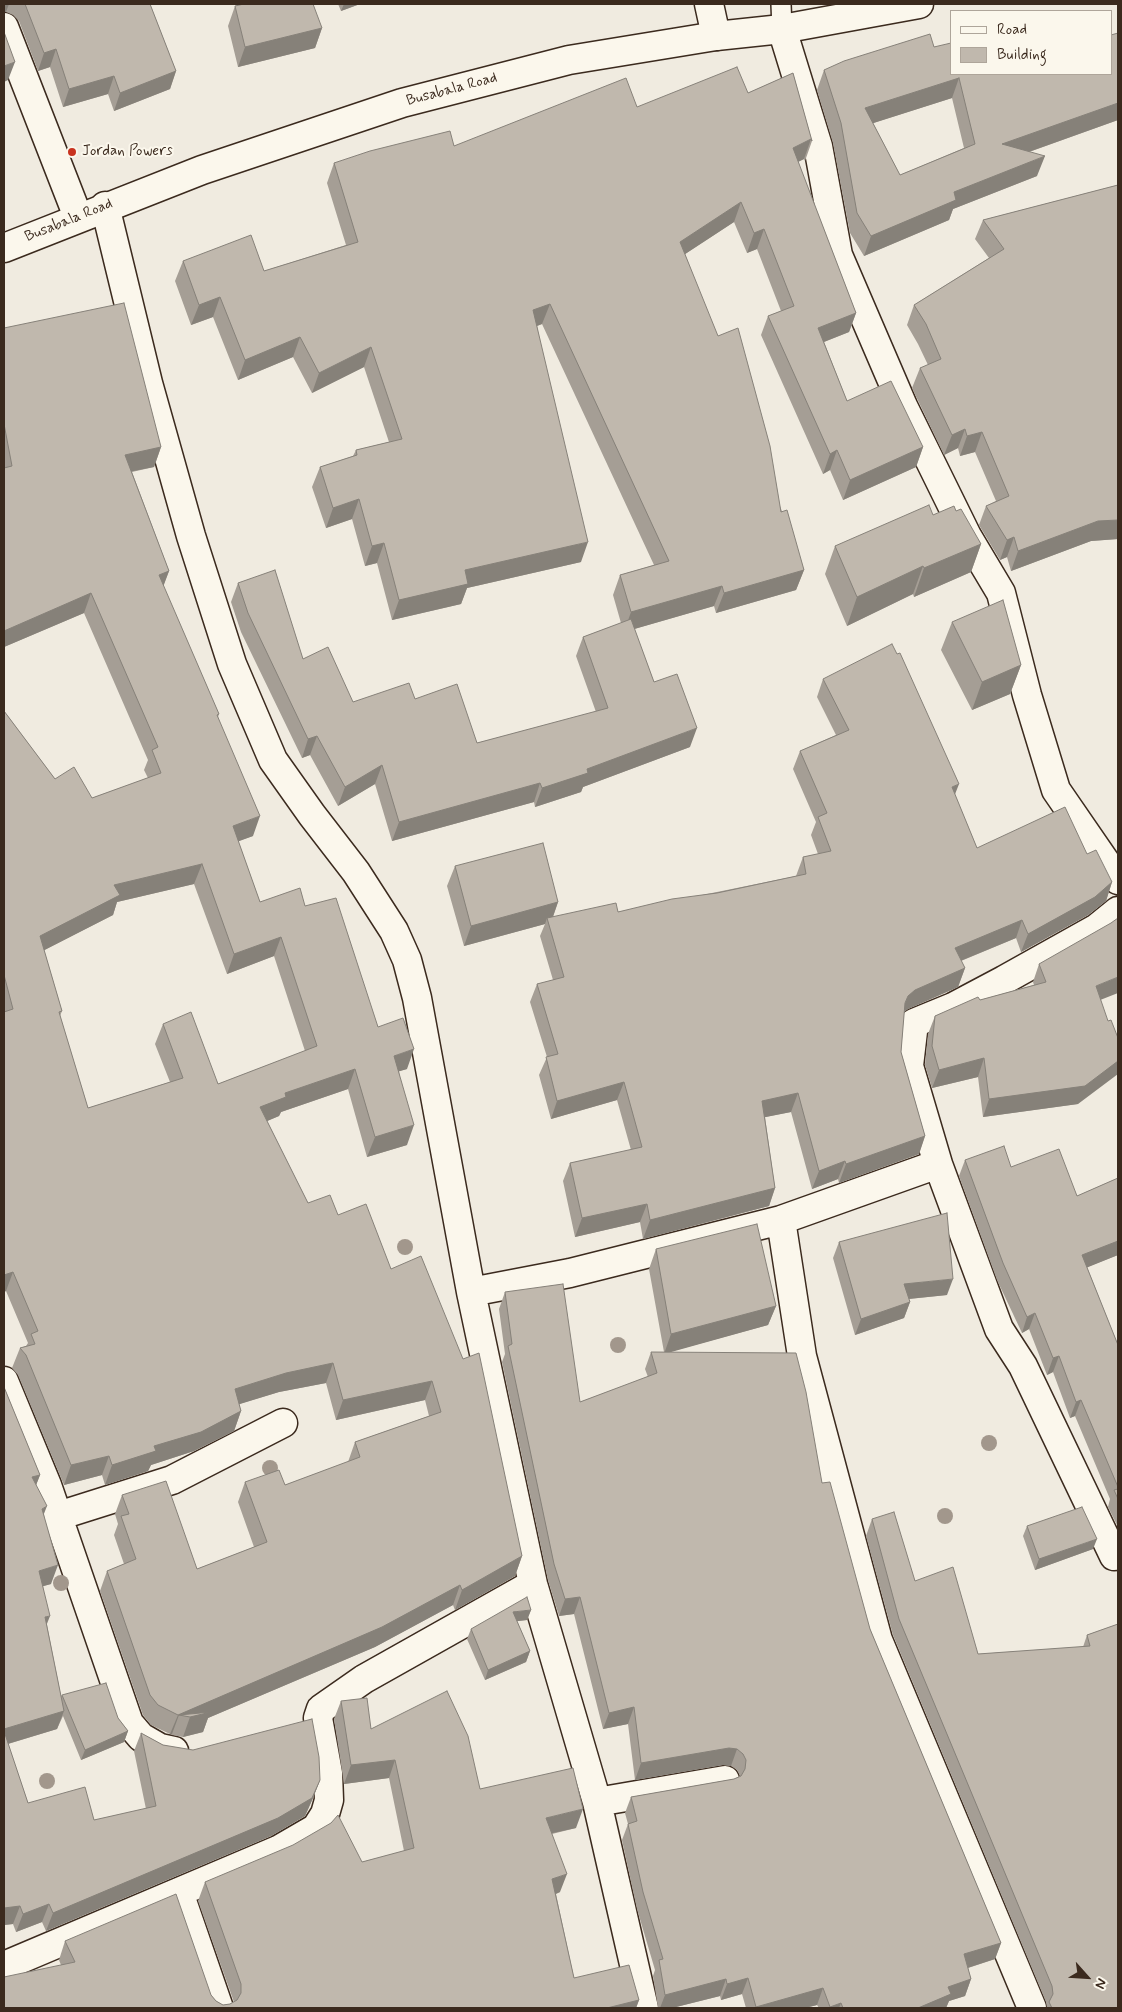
<!DOCTYPE html>
<html>
<head>
<meta charset="utf-8">
<style>
  body { margin:0 }
  #map { position:relative; width:1122px; height:2012px; overflow:hidden; background:#f0ebe0; font-family:Mynerve,sans-serif }
  canvas { display:block }
  .frame { position:absolute; inset:0; border:5px solid #3b2a1e; pointer-events:none }
  .legend { position:absolute; left:950px; top:10px; width:162px; height:65px; box-sizing:border-box; background:#fbf7ec; border:1px solid #aea59a; margin:0; padding:6px 9px; list-style:none; font-size:15px; color:#3b2a1e }
  .legend li { display:flex; align-items:center; gap:10px; height:25px }
  .legend b { width:25px; border:1px solid #aea59a }
  .north { position:absolute; left:1062px; top:1952px; width:50px; height:50px; -webkit-text-stroke:4px #fbf7ec; paint-order:stroke; rotate:116deg; font-size:14px; font-weight:700; line-height:20px; text-align:center; color:#3b2a1e }
  .north::after { content:''; display:block; margin:auto; width:18px; height:22px; background:#3b2a1e; clip-path:polygon(50% 0,100% 100%,50% 72%,0 100%) }
</style>
</head>
<body>
<div id="map">
<canvas width="1122" height="2012"></canvas>
<div class="frame"></div>
<ul class="legend">
<li><b style="height:6px;background:#fbf7ec"></b>Road</li>
<li><b style="height:14px;background:#c0b8ad"></b>Building</li>
</ul>
<div class="north">N</div>
</div>
<script>
const ctx = document.querySelector('canvas').getContext('2d');
ctx.lineJoin = 'round';
const poly = rows => new Path2D(rows.map(r => 'M' + r).join(''));
function strokePath(path, color, width, dash) { ctx.strokeStyle = color; ctx.lineWidth = width; ctx.lineCap = dash ? 'butt' : 'round'; ctx.setLineDash(dash || []); ctx.stroke(path); }
function fillPath(path, color) { ctx.fillStyle = color; ctx.fill(path, 'evenodd'); }
function write(font, color, halo, rows, align = 'center') {
  ctx.font = font + ' Mynerve,sans-serif'; ctx.lineWidth = 4; ctx.setLineDash([]); ctx.textBaseline = 'middle'; ctx.strokeStyle = halo; ctx.fillStyle = color; for (const [text, x, y, turn = 0] of rows) {
    ctx.save(); ctx.translate(x, y); ctx.rotate((+turn || 0) * Math.PI / 180); ctx.textAlign = isNaN(turn) ? turn : align; if (halo) ctx.strokeText(text, 0, 0); ctx.fillText(text, 0, 0); ctx.restore();
  }
}
const lane = poly([
  [781,4,782,29]
]);
const street = poly([
  [709,4,716,36],
  [4,27,78,217],
  [782,29,818,146,838,255,903,406,967,536,1001,593,1027,695,1056,790,1118,880],
  [105,206,148,383,191,536,232,664,273,760,312,815,356,872,394,931,407,960,417,998,471,1292,533,1584,597,1802,644,2008],
  [938,1164,999,1329,1023,1366,1114,1556],
  [781,1220,802,1356,878,1640,1032,2008],
  [471,1292,570,1273,781,1220,938,1164,909,1066,914,1023,953,1007,1004,980,1097,928,1118,911],
  [4,1381,47,1485,129,1723,141,1737,160,1748,174,1751],
  [58,1516,172,1480,283,1423],
  [597,1802,725,1780],
  [179,1892,219,2008],
  [4,1966,278,1850,316,1828,325,1814,329,1800,328,1773,318,1718,321,1709,364,1679,533,1584]
]);
const secondary = poly([
  [4,248,202,170,402,103,569,60,716,36,782,29,919,4]
]);
strokePath(lane, '#3b2a1e', 22);
strokePath(street, '#3b2a1e', 31);
strokePath(secondary, '#3b2a1e', 31);
strokePath(lane, '#fbf7ec', 19);
strokePath(street, '#fbf7ec', 28);
strokePath(secondary, '#fbf7ec', 28);
ctx.fillStyle = '#a2978c';
for (const [x, y] of [
  [405,1247],
  [618,1345],
  [989,1443],
  [270,1468],
  [945,1516],
  [61,1583],
  [47,1781]
]) { ctx.beginPath(); ctx.arc(x, y, 8, 0, 2 * Math.PI); ctx.fill(); }
fillPath(poly([
  [4,4,150,4,176,71,170,89,114,111,108,94,63,107,50,67,38,71,19,21,13,15,6,12,4,12],
  [338,4,360,4,341,11],
  [235,6,322,28,315,48,238,67,228,26],
  [1118,33,1118,120,1029,152,1037,176,953,209,949,220,864,256,850,233,833,143,817,90,824,70,934,47,1111,74],
  [952,98,964,148,900,175,873,123],
  [793,73,812,141,805,161,804,159,798,162,856,313,849,332,824,342,847,401,923,447,916,467,843,500,830,470,823,474,761,335,768,316,781,311,757,249,747,253,734,222,685,254,804,570,796,590,716,613,714,606,634,629,654,682,690,747,583,787,581,792,535,807,534,802,392,841,375,784,338,806,310,755,302,758,241,632,231,602,238,583,303,659,353,702,415,699,477,743,596,712,576,656,583,637,621,623,613,595,620,575,654,565,542,324,537,326,581,562,467,588,461,604,392,620,377,563,365,566,352,519,326,528,312,487,320,467,353,456,356,450,389,442,364,367,312,393,293,357,238,380,213,317,191,325,175,281,183,261,264,271,346,245,327,183,334,163,454,146,637,107,748,93],
  [1118,185,1118,539,1091,541,1011,571,1007,557,1000,560,979,525,986,506,996,501,975,452,960,456,958,448,944,455,912,388,920,368,928,365,918,344,907,325,914,305,989,258,975,239,983,220],
  [4,328,161,447,154,467,132,472,169,571,163,586,219,714,218,717,253,836,238,841,260,902,305,906,378,1027,407,1069,399,1071,407,1145,367,1157,348,1089,281,1112,279,1116,267,1121,308,1203,338,1215,391,1269,522,1556,515,1576,455,1610,453,1605,375,1647,208,1718,203,1732,183,1737,172,1735,172,1734,170,1734,151,1725,143,1715,100,1591,107,1571,124,1564,114,1535,118,1524,115,1514,122,1495,197,1569,254,1547,238,1502,245,1482,285,1485,348,1462,355,1442,429,1416,425,1400,336,1420,326,1383,279,1392,239,1404,241,1411,234,1431,194,1451,151,1465,148,1471,105,1485,102,1475,64,1485,18,1375,12,1368,20,1348,26,1346,28,1343,6,1291,4,1292,4,711,55,779,92,798,148,778,144,770,148,760,84,613,4,647],
  [194,884,227,974,274,956,305,1051,218,1084,163,1024,155,1044,170,1082,88,1108,60,1016,62,1011,44,950,113,915,117,902],
  [956,511,981,544,971,572,914,597,913,594,847,626,825,574,835,546,933,515],
  [952,622,1021,665,1010,694,972,710,941,650],
  [823,679,955,795,977,848,1087,854,1112,882,1106,901,1088,915,1021,952,1016,938,961,961,965,968,958,987,908,1009,904,1012,901,1052,925,1136,919,1154,839,1183,838,1179,812,1189,791,1112,765,1117,775,1188,769,1206,643,1239,640,1222,575,1237,563,1181,570,1163,631,1150,617,1100,551,1119,539,1075,547,1057,530,1002,537,984,553,980,540,936,545,924,464,946,447,886,455,866,558,902,553,917,618,912,796,876,803,857,818,854,811,835,816,822,793,769,800,751,836,735,817,697],
  [1039,964,1101,1000,1078,1104,983,1117,978,1077,932,1088,925,1065,928,1034,935,1016,980,1000,1034,985,1033,982],
  [965,1160,1011,1167,1077,1196,1118,1178,1118,1255,1087,1267,1118,1345,1118,1527,1108,1507,1110,1499,1075,1416,1070,1418,1053,1372,1047,1375,1029,1329,1022,1333,997,1280,959,1176],
  [839,1242,947,1295,909,1299,910,1302,904,1318,855,1335,833,1258],
  [656,1249,776,1306,768,1325,669,1352,822,1483,870,1629,1001,1943,995,1959,968,1968,971,1979,965,1996,949,2001,946,2008,819,2008,817,2005,805,2008,746,2008,742,1994,721,2000,720,1996,672,2008,658,2008,653,1976,655,1970,637,1909,622,1840,628,1824,625,1813,631,1797,734,1779,740,1776,737,1770,731,1766,723,1765,635,1780,628,1724,603,1729,574,1614,559,1616,548,1580,502,1362,505,1354,499,1309,505,1292,580,1402,648,1377,645,1369,651,1352,664,1352,649,1269],
  [4,1387,40,1475,36,1485,44,1514,51,1584,43,1586,47,1625,61,1696,62,1695,118,1718,128,1731,124,1742,81,1760,63,1716,57,1729,8,1744,28,1803,94,1820,146,1809,134,1751,141,1733,163,1745,320,1780,313,1798,305,1816,271,1836,46,1931,42,1922,16,1932,13,1924,4,1925],
  [872,1519,915,1581,978,1654,1083,1647,1087,1635,1118,1624,1118,2008,1047,2008,1046,2002,893,1635,866,1536],
  [1027,1526,1093,1549,1035,1570,1023,1536],
  [531,1610,527,1620,517,1621,530,1651,526,1662,485,1680,467,1639,471,1629],
  [341,1701,371,1729,480,1789,576,1828,552,1834,560,1892,556,1894,574,1978,639,2000,636,2008,4,2008,61,1965,59,1960,65,1941,211,1995,216,2001,223,2005,230,2004,234,2002,198,1901,205,1882,362,1862,404,1851,389,1778,344,1784,334,1719]
]), '#a59e95');
fillPath(poly([
  [4,4,9,4,6,12,4,12],
  [344,4,360,4,341,11],
  [322,28,315,48,238,67,245,47],
  [56,49,50,67,38,71,44,53],
  [15,62,8,80,4,82,4,66],
  [176,71,170,89,114,111,120,93],
  [114,76,108,94,63,107,69,89],
  [959,78,952,98,858,128,865,108],
  [1118,103,1118,120,995,164,1002,144],
  [811,139,804,159,785,168,793,148],
  [1045,156,1037,176,953,209,949,220,864,256,871,236,954,192],
  [741,202,734,222,673,262,680,242],
  [764,229,757,249,747,253,754,233],
  [220,297,213,317,191,325,199,305],
  [550,304,542,324,526,330,533,310],
  [856,313,849,332,811,347,818,328],
  [300,337,293,357,238,380,245,360],
  [371,347,364,367,312,393,319,373],
  [965,429,958,448,944,455,952,435],
  [982,432,975,452,960,456,967,436],
  [161,447,154,467,118,474,125,455],
  [923,447,916,467,843,500,850,480],
  [837,450,830,470,823,474,830,454],
  [359,499,352,519,326,528,333,508],
  [1118,520,1118,539,1091,541,1011,571,1018,551,1098,521],
  [1014,537,1007,557,1000,560,1007,540],
  [588,542,581,562,467,588,461,604,392,620,399,600,465,570],
  [384,543,377,563,365,566,372,546],
  [981,544,971,572,914,597,924,568],
  [923,566,913,594,847,626,857,597],
  [804,570,796,590,716,613,724,593],
  [169,571,162,590,159,575],
  [722,586,714,606,624,632,631,612],
  [91,593,84,613,4,647,4,631],
  [1021,665,1010,694,972,710,982,682],
  [697,728,690,747,583,787,581,792,535,807,542,788,587,769],
  [317,736,310,755,302,758,308,739],
  [382,765,375,784,338,806,345,787],
  [540,783,534,802,392,841,399,822],
  [959,784,952,802,952,787],
  [260,816,253,836,226,846,233,826],
  [202,864,194,884,117,902,113,915,33,956,40,936,114,885],
  [1112,882,1106,901,1088,915,1021,952,1028,934],
  [558,902,551,922,547,918,545,924,464,946,471,926],
  [1022,920,1016,938,948,966,955,948],
  [281,937,274,956,227,974,234,954],
  [965,968,958,987,908,1009,901,1014,908,996,915,990],
  [1118,977,1118,993,1090,1004,1096,986],
  [414,1049,407,1069,387,1075,394,1056],
  [984,1058,978,1077,932,1088,939,1070],
  [1118,1061,1118,1074,1078,1104,983,1117,989,1099],
  [355,1069,348,1089,281,1112,279,1116,253,1127,260,1107,285,1093],
  [624,1082,617,1100,551,1119,557,1101],
  [798,1093,791,1112,756,1119,762,1101],
  [414,1125,407,1145,367,1157,375,1137],
  [925,1136,919,1154,839,1183,846,1164],
  [845,1161,838,1179,812,1189,819,1171],
  [775,1188,769,1206,643,1239,650,1220],
  [647,1204,640,1222,575,1237,582,1218],
  [1118,1241,1118,1255,1076,1272,1082,1255],
  [13,1272,6,1291,4,1292,4,1275],
  [953,1279,947,1295,898,1300,904,1284],
  [910,1302,904,1318,855,1335,861,1319],
  [776,1306,768,1325,664,1354,671,1334],
  [1035,1313,1029,1329,1022,1333,1027,1317],
  [1059,1356,1053,1372,1047,1375,1053,1358],
  [333,1363,326,1383,279,1392,227,1408,235,1389,286,1373],
  [432,1381,425,1400,336,1420,343,1400],
  [1081,1400,1075,1416,1070,1418,1076,1402],
  [241,1411,234,1431,194,1451,151,1465,148,1471,105,1485,112,1465,154,1446],
  [109,1456,102,1475,64,1485,71,1465],
  [40,1475,33,1493,32,1477],
  [47,1506,40,1524,42,1509],
  [1097,1539,1093,1549,1035,1570,1039,1559],
  [522,1556,515,1576,455,1610,462,1590],
  [58,1565,51,1584,33,1589,39,1571],
  [460,1585,453,1605,375,1647,208,1718,203,1732,183,1737,190,1717,179,1715,172,1734,170,1734,178,1715],
  [580,1597,574,1614,559,1616,565,1599],
  [531,1610,527,1620,510,1622,513,1612],
  [50,1616,43,1634,45,1617],
  [530,1651,526,1662,485,1680,488,1670],
  [634,1707,628,1724,603,1729,609,1713],
  [64,1711,57,1729,4,1745,4,1729],
  [128,1731,124,1742,81,1760,85,1750],
  [729,1748,737,1749,731,1766,723,1765,635,1780,641,1763],
  [395,1760,389,1778,344,1784,351,1765],
  [320,1780,313,1798,305,1816,271,1836,46,1931,53,1913],
  [583,1809,576,1828,539,1836,546,1818],
  [567,1874,560,1892,546,1898,552,1879],
  [49,1904,42,1922,16,1932,23,1914],
  [20,1906,13,1924,4,1925,4,1908],
  [1001,1943,995,1959,958,1971,964,1954],
  [748,1978,742,1994,721,2000,727,1984],
  [726,1979,720,1996,672,2008,660,2008,665,1995],
  [971,1979,965,1996,949,2001,946,2008,918,2008,948,1987],
  [823,1988,817,2005,805,2008,755,2008,756,2007],
  [639,2000,636,2008,607,2008],
  [841,2003,839,2008,829,2008,830,2007]
]), '#868179');
const building = poly([
  [25,4,150,4,176,71,120,93,114,76,69,89,56,49,44,53,25,4],
  [244,4,313,4,322,28,245,47,235,6,244,4],
  [4,32,15,62,4,66,4,32],
  [1118,33,1118,103,1002,144,1045,156,954,192,956,200,871,236,857,213,841,123,824,70,844,61,930,34,934,47,951,43,951,74,1111,74,1111,35,1118,33],
  [959,78,975,144,900,175,865,108,959,78],
  [737,67,748,93,793,73,812,141,811,139,793,148,856,313,818,328,847,401,891,381,923,447,850,480,837,450,830,454,768,316,794,306,764,229,754,233,741,202,680,242,718,336,738,328,770,446,781,512,787,510,804,570,724,593,722,586,631,612,620,575,669,561,550,304,533,310,588,542,465,570,468,584,399,600,384,543,372,546,359,499,333,508,320,467,357,455,356,450,402,439,371,347,319,373,300,337,245,360,220,297,199,305,183,261,251,235,264,271,358,242,334,163,370,151,450,131,454,146,626,78,637,107,737,67],
  [1118,185,1118,520,1098,521,1018,551,1014,537,1007,540,986,506,1009,496,982,432,967,436,965,429,952,435,920,368,941,359,926,324,914,305,1004,249,983,220,1118,185],
  [124,303,161,447,125,455,169,571,159,575,219,714,217,715,260,816,233,826,260,902,300,888,305,906,336,898,378,1027,403,1018,414,1049,394,1056,414,1125,375,1137,355,1069,285,1093,286,1097,260,1107,308,1203,330,1195,338,1215,366,1204,391,1269,421,1256,463,1359,479,1353,522,1556,462,1590,460,1585,382,1627,178,1715,158,1705,150,1695,107,1571,136,1559,121,1516,129,1514,122,1495,166,1481,197,1569,267,1542,245,1482,279,1470,285,1485,360,1457,355,1442,441,1412,432,1381,343,1400,333,1363,286,1373,235,1389,241,1411,201,1432,154,1446,156,1451,112,1465,109,1456,71,1465,26,1355,20,1348,35,1344,31,1334,38,1331,13,1272,4,1275,4,1012,13,1009,4,975,4,711,55,779,74,767,92,798,161,773,152,750,158,747,91,593,4,631,4,468,12,466,4,424,4,328,124,303],
  [202,864,234,954,281,937,317,1046,218,1084,191,1012,163,1024,183,1078,88,1108,59,1012,62,1011,40,936,120,895,114,885,202,864],
  [929,505,933,515,954,506,956,511,961,509,981,544,924,568,923,566,857,597,835,546,929,505],
  [275,570,303,659,328,647,353,702,409,683,415,699,457,684,477,743,608,708,583,637,631,619,654,682,677,674,697,728,587,769,588,773,542,788,540,783,399,822,382,765,345,787,317,736,308,739,248,613,238,583,275,570],
  [1003,600,1021,665,982,682,952,622,1003,600],
  [892,644,897,654,900,653,959,784,952,787,977,848,1065,807,1087,854,1096,850,1112,882,1095,897,1028,934,1022,920,955,948,965,968,915,990,908,996,905,1003,901,1052,925,1136,846,1164,845,1161,819,1171,798,1093,762,1101,775,1188,650,1220,647,1204,582,1218,570,1163,642,1147,624,1082,557,1101,546,1057,558,1054,537,984,564,977,547,918,616,903,618,912,672,899,717,893,806,874,803,857,831,851,818,817,827,813,800,751,849,730,823,679,892,644],
  [543,843,558,902,471,926,455,866,543,843],
  [1118,918,1118,977,1096,986,1108,1021,1111,1020,1118,1038,1118,1061,1085,1086,989,1099,984,1058,939,1070,932,1046,935,1016,978,997,980,1000,1046,982,1039,964,1111,923,1118,918],
  [1004,1146,1011,1167,1059,1149,1077,1196,1118,1178,1118,1241,1082,1255,1118,1345,1118,1487,1081,1400,1076,1402,1059,1356,1053,1358,1035,1313,1027,1317,1003,1263,965,1160,1004,1146],
  [947,1213,953,1279,904,1284,910,1302,861,1319,839,1242,947,1213],
  [757,1224,776,1306,671,1334,656,1249,757,1224],
  [563,1284,580,1402,657,1373,651,1352,796,1353,806,1392,822,1483,830,1482,870,1629,1001,1943,964,1954,971,1979,948,1987,951,1994,918,2008,843,2008,841,2003,830,2007,823,1988,756,2007,748,1978,727,1984,726,1979,665,1995,659,1960,663,1959,643,1892,628,1824,637,1821,631,1797,734,1779,741,1776,745,1769,746,1760,743,1754,737,1749,729,1748,641,1763,634,1707,609,1713,580,1597,565,1599,554,1564,508,1346,512,1344,505,1292,563,1284],
  [4,1387,40,1475,32,1477,47,1506,42,1509,58,1565,39,1571,50,1616,45,1617,64,1711,4,1729,4,1387],
  [1118,1489,1118,1499,1114,1490,1118,1489],
  [1082,1507,1097,1539,1039,1559,1027,1526,1082,1507],
  [894,1512,915,1581,953,1567,978,1654,1090,1646,1087,1635,1118,1624,1118,2008,1052,2008,1049,2002,1053,1994,1052,1986,899,1619,872,1519,894,1512],
  [527,1597,531,1610,513,1612,530,1651,488,1670,471,1629,527,1597],
  [106,1683,118,1718,128,1731,85,1750,62,1695,106,1683],
  [447,1691,468,1736,480,1789,573,1768,583,1809,546,1818,567,1874,552,1879,574,1978,629,1965,639,2000,607,2008,4,2008,4,1977,75,1962,65,1941,176,1894,211,1995,216,2001,223,2005,230,2004,237,2000,241,1993,241,1984,205,1882,293,1845,331,1823,338,1815,362,1862,414,1848,395,1760,351,1765,341,1701,367,1698,371,1729,447,1691],
  [211,1712,190,1717,179,1715,211,1712],
  [312,1719,319,1757,320,1780,312,1798,278,1818,53,1913,49,1904,23,1914,20,1906,4,1908,4,1731,28,1803,85,1787,94,1820,156,1806,141,1733,163,1745,193,1750,312,1719]
]);
fillPath(building, '#c0b8ad');
strokePath(building, '#868179', 1);
for (const [x, y, r, color] of [
  [72,152,5,"#c8321e"]
]) { const dot = new Path2D(); dot.arc(x, y, r, 0, 2 * Math.PI); ctx.fillStyle = color; ctx.fill(dot); strokePath(dot, '#fbf7ec', 2); }
write('15px', '#3b2a1e', '#fbf7ec', [
  ["Busabala Road",452,90,-15],
  ["Busabala Road",69,221,-22]
]);
write('15px', '#3b2a1e', '#fbf7ec', [
  ["Jordan Powers",82,152]
], 'left');
</script>
</body>
</html>
